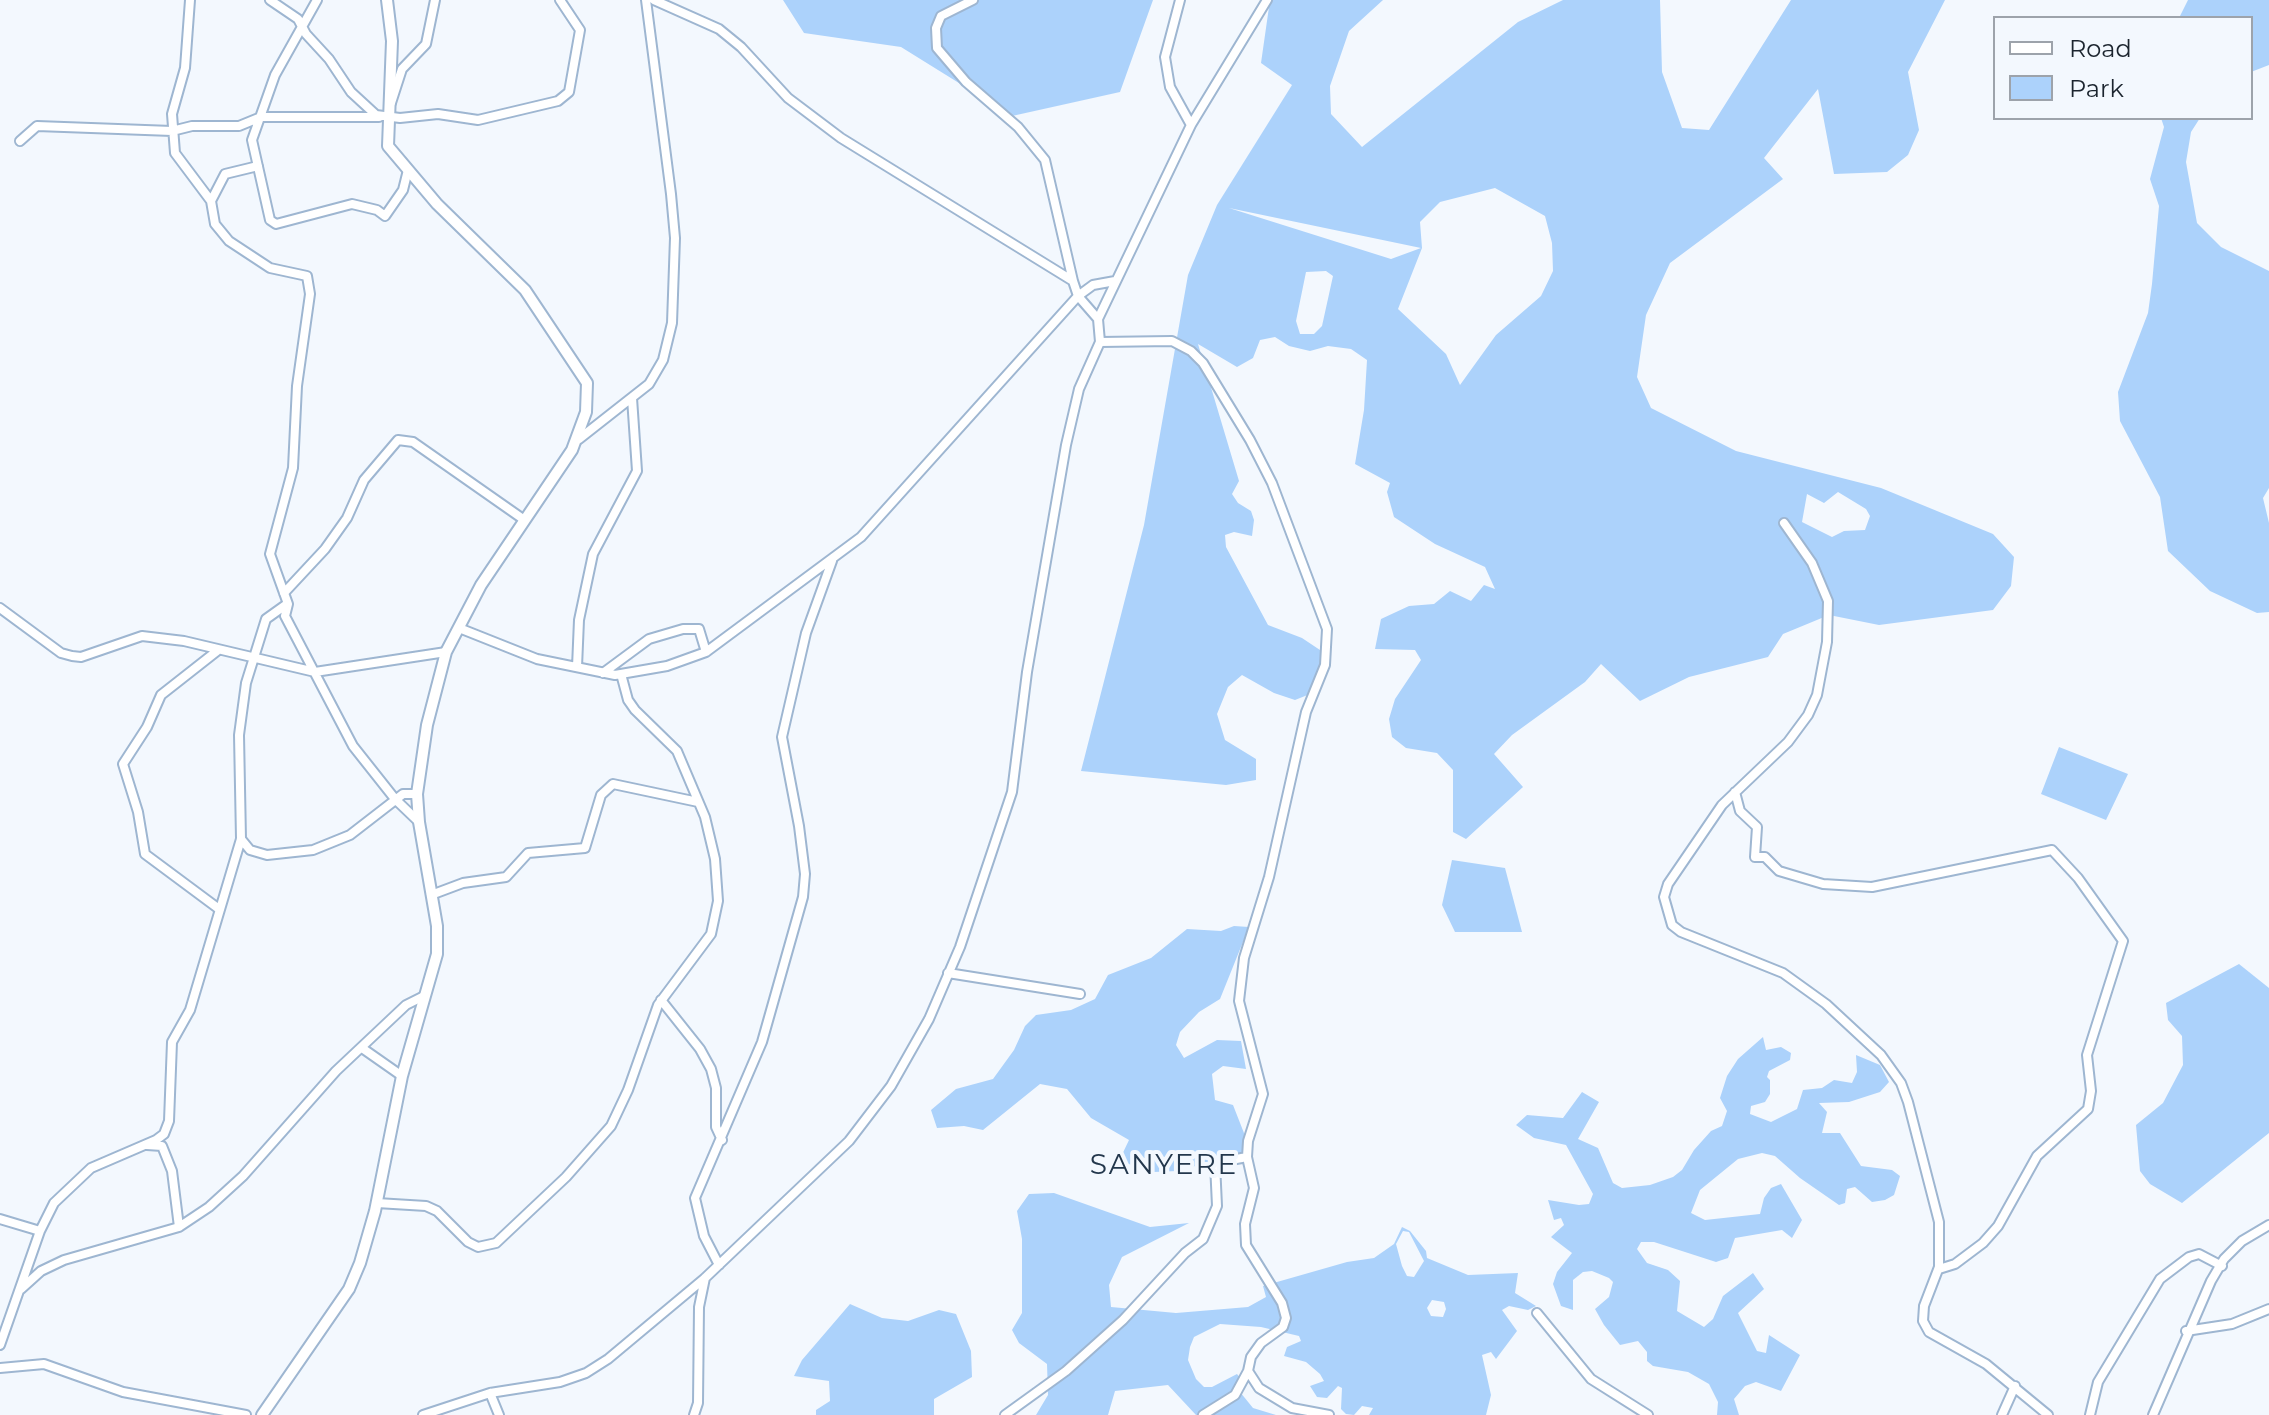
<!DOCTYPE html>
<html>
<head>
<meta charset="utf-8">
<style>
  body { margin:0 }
  #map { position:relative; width:2269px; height:1415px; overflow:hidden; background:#f3f8fe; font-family:Montserrat,sans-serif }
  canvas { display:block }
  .legend { position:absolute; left:1993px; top:16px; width:260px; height:104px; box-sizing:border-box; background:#f3f8fe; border:2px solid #9da3ab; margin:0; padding:10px 14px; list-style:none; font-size:24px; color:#1b242e }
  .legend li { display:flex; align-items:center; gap:16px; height:40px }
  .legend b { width:40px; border:2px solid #9da3ab }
</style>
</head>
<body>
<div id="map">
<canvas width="2269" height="1415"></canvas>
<ul class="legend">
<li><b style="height:10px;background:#fff"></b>Road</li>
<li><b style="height:22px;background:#acd2fb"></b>Park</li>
</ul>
</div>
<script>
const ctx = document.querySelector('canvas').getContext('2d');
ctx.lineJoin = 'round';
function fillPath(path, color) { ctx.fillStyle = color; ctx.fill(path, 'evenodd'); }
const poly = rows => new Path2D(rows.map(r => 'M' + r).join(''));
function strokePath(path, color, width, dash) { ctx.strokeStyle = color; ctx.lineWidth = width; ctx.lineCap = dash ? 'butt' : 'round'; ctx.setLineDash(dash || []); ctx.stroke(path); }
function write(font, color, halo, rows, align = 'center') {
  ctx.font = font + ' Montserrat,sans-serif'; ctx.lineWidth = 8; ctx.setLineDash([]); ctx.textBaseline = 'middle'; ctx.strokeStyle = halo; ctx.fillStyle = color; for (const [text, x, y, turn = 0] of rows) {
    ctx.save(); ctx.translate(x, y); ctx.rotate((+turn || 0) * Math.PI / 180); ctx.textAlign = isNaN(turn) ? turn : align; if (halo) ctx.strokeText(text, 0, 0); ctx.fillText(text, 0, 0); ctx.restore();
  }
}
fillPath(poly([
  [783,0,1153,0,1120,92,1012,116,901,47,804,33],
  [1270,0,1383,0,1349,31,1330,86,1331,114,1362,147,1518,22,1563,0,1660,0,1662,72,1682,128,1709,130,1791,0,1945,0,1908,72,1919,130,1908,155,1887,172,1834,174,1818,89,1764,158,1783,179,1670,263,1646,315,1637,377,1651,408,1736,451,1881,488,1993,534,2014,557,2011,586,1993,610,1879,625,1829,615,1783,634,1768,657,1689,677,1640,701,1601,664,1585,682,1512,735,1494,754,1523,787,1466,839,1453,832,1453,770,1437,753,1406,748,1392,737,1389,719,1395,699,1421,660,1415,650,1375,649,1381,619,1409,606,1434,604,1450,591,1471,601,1484,585,1495,589,1485,567,1435,544,1394,517,1387,492,1390,483,1355,464,1364,410,1367,360,1351,349,1328,346,1310,351,1289,346,1275,337,1260,340,1253,358,1237,367,1198,344,1239,481,1232,494,1238,503,1251,511,1254,520,1252,536,1234,532,1225,535,1226,547,1268,625,1302,638,1323,652,1328,670,1310,694,1295,700,1274,693,1242,675,1228,687,1217,714,1225,740,1256,759,1256,780,1226,785,1081,771,1144,525,1188,275,1217,205,1292,85,1261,63],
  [1495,188,1545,216,1552,243,1553,271,1541,296,1496,335,1460,385,1446,354,1398,309,1422,248,1420,222,1440,202],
  [1229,208,1421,248,1391,259],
  [1326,271,1333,276,1322,326,1314,334,1300,334,1296,321,1306,272],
  [1838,492,1866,509,1870,516,1865,530,1844,531,1832,537,1802,522,1807,494,1824,503],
  [2188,0,2269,0,2269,65,2251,72,2251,18,2179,18],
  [2161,118,2200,118,2191,132,2186,162,2197,223,2221,247,2269,271,2269,488,2263,498,2269,523,2269,612,2257,613,2210,591,2168,551,2160,497,2120,421,2118,392,2148,313,2152,284,2159,206,2150,179,2164,127],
  [2059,747,2128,774,2106,820,2041,794],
  [1452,860,1505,868,1522,932,1455,932,1442,905],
  [1234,926,1249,927,1220,999,1199,1012,1180,1032,1176,1045,1184,1058,1217,1040,1241,1041,1246,1069,1223,1066,1212,1074,1215,1100,1233,1105,1251,1151,1177,1171,1154,1172,1119,1161,1129,1140,1091,1118,1067,1089,1040,1084,983,1130,964,1126,937,1128,931,1110,956,1089,993,1079,1014,1050,1025,1026,1036,1015,1071,1010,1095,999,1108,975,1151,958,1187,929,1221,931],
  [2239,964,2269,988,2269,1133,2182,1203,2150,1184,2140,1171,2136,1125,2163,1103,2183,1065,2182,1036,2168,1020,2166,1003],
  [1763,1037,1766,1050,1781,1047,1791,1053,1790,1060,1769,1071,1767,1077,1770,1080,1770,1094,1765,1102,1751,1106,1750,1114,1771,1122,1797,1109,1803,1090,1822,1088,1834,1080,1852,1083,1857,1072,1856,1055,1880,1065,1889,1082,1880,1092,1849,1102,1819,1103,1827,1112,1822,1133,1840,1133,1861,1166,1892,1170,1900,1176,1894,1195,1885,1200,1872,1202,1855,1187,1847,1189,1845,1203,1839,1205,1800,1178,1775,1156,1762,1153,1738,1159,1700,1190,1691,1213,1705,1220,1760,1214,1764,1198,1771,1188,1781,1184,1802,1220,1792,1238,1782,1230,1735,1238,1728,1258,1716,1262,1654,1242,1641,1242,1637,1249,1647,1263,1668,1270,1680,1281,1677,1311,1704,1327,1713,1319,1723,1296,1753,1273,1764,1289,1738,1313,1757,1351,1766,1353,1769,1335,1800,1355,1781,1391,1756,1382,1745,1386,1734,1399,1739,1415,1717,1415,1718,1402,1709,1384,1688,1372,1653,1366,1647,1361,1647,1352,1638,1341,1620,1345,1604,1325,1595,1309,1609,1297,1613,1282,1609,1278,1592,1271,1583,1272,1573,1280,1573,1310,1561,1306,1553,1284,1557,1272,1572,1253,1551,1237,1564,1225,1561,1218,1554,1220,1548,1200,1579,1205,1589,1204,1593,1194,1566,1145,1534,1138,1516,1125,1527,1115,1563,1118,1582,1092,1599,1102,1578,1139,1598,1148,1613,1183,1622,1188,1650,1185,1673,1177,1682,1170,1694,1150,1711,1131,1722,1126,1727,1111,1720,1098,1727,1076,1738,1059],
  [1054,1193,1150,1227,1189,1223,1122,1257,1109,1285,1111,1307,1176,1313,1248,1307,1266,1297,1263,1286,1347,1262,1374,1258,1394,1244,1402,1227,1410,1231,1426,1251,1427,1258,1468,1275,1518,1273,1515,1293,1536,1306,1528,1310,1509,1306,1502,1310,1517,1331,1496,1359,1491,1352,1482,1355,1491,1395,1486,1415,1369,1415,1373,1408,1362,1406,1354,1415,1346,1414,1341,1409,1342,1388,1338,1386,1327,1398,1317,1397,1310,1386,1324,1381,1320,1374,1306,1362,1284,1356,1287,1347,1301,1341,1299,1336,1261,1327,1220,1324,1194,1337,1190,1347,1188,1360,1196,1379,1204,1387,1212,1387,1237,1374,1245,1384,1240,1392,1253,1408,1276,1415,1323,1415,1196,1415,1168,1385,1115,1391,1108,1415,1036,1415,1048,1395,1047,1364,1019,1343,1012,1330,1022,1313,1022,1239,1017,1211,1029,1194],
  [1403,1231,1409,1232,1424,1261,1414,1277,1407,1276,1402,1266,1396,1244],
  [1432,1300,1444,1302,1446,1309,1443,1317,1431,1316,1427,1308],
  [850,1304,882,1318,908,1321,939,1310,956,1314,971,1351,972,1377,934,1399,934,1415,816,1415,816,1410,830,1401,829,1381,794,1376,802,1360]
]), '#acd2fb');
const minor = poly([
  [190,0,185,68,172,114,175,153,211,201,215,224,229,241,270,268,307,276,310,294,297,386,293,468,270,554,288,604,285,616,353,746,395,799,419,822],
  [270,0,298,19,306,34,329,59,351,92,376,115,400,118,438,114,478,120,558,101,569,92,580,30,560,0],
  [317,0,275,75,252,140,270,220,276,224,352,204,377,210,385,216,403,190,408,170],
  [654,0,719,29,741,47,788,98,841,138,1073,281,1078,296,1098,319],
  [973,0,941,16,936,28,937,48,966,82,1018,127,1045,160,1073,281],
  [1180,0,1165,57,1170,87,1191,125],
  [391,103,402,69,426,44,435,0],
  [20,141,37,126,172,131,192,126,239,126,261,117,379,117],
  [211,201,225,174,258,166],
  [1100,342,1172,341,1191,351,1203,363,1250,440,1272,483,1327,629,1325,665,1306,712,1269,877,1244,958,1239,1001,1263,1094,1248,1141,1247,1157,1254,1188,1245,1224,1246,1245,1282,1303,1286,1318,1283,1327,1261,1343,1251,1357,1248,1371,1259,1388,1292,1408,1329,1415],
  [579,439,649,384,663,360,672,323,675,238,671,194,646,0],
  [1784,523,1812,563,1828,601,1827,642,1817,695,1808,715,1788,742,1722,805,1668,884,1664,897,1672,925,1681,932,1783,973,1826,1004,1881,1055,1901,1083,1908,1102,1939,1222,1939,1267,1924,1306,1923,1321,1929,1332,1986,1364,2048,1415],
  [284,593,325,549,347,518,364,480,398,440,413,442,523,519],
  [0,608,61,653,72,656,81,657,142,636,184,641,315,672,446,652],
  [459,628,537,659,615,675,667,666,706,652,861,537,1078,296,1093,285,1115,281],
  [217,651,161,695,147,727,123,764,138,812,145,854,219,909],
  [577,667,579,620,593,554,637,471,632,398],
  [603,673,649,639,683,629,699,629,706,652],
  [1735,792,1740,811,1757,827,1755,857,1765,857,1779,871,1823,884,1872,887,2052,850,2078,878,2123,941,2087,1055,2091,1091,2088,1109,2037,1156,1998,1226,1983,1243,1955,1264,1939,1269],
  [241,839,250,850,267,855,313,850,350,835,403,794,417,794],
  [431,895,463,883,506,877,528,853,585,848,601,795,613,784,698,802],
  [948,973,1080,994],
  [661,1000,700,1049,711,1069,716,1088,716,1127,722,1140],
  [362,1048,402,1076],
  [147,1145,162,1146,172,1171,179,1227],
  [377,1203,426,1206,437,1211,468,1242,478,1247,496,1243,566,1177,611,1126,628,1090,658,1005,711,934,718,901,715,859,705,817,677,751,635,710,628,700,621,674],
  [0,1219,40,1231],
  [719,1265,704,1236,695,1198,762,1042,803,897,805,874,799,826,782,737,806,633,832,561],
  [21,1289,41,1271,64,1260,179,1227,209,1207,243,1176,336,1071,406,1005,422,997],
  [1537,1313,1591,1379,1648,1415],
  [2186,1331,2232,1324,2269,1309],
  [0,1345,40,1231,54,1203,91,1168,156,1140,164,1134,169,1121,172,1042,190,1010,241,839,239,735,246,683,266,619,287,604],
  [0,1368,44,1364,123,1392,246,1415],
  [490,1393,499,1415],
  [423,1415,490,1393,560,1382,586,1373,608,1359,705,1278,849,1141,891,1086,929,1019,960,947,1012,792,1027,672,1066,445,1079,389,1100,342,1098,319,1191,125,1267,0],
  [694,1415,698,1403,699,1307,705,1278],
  [1005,1415,1066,1371,1123,1320,1185,1253,1203,1239,1217,1206,1215,1163,1247,1157],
  [1203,1415,1235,1395,1248,1371],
  [2002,1415,2015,1386],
  [2090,1415,2098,1382,2160,1279,2189,1257,2199,1254,2222,1266],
  [2153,1415,2211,1281,2224,1259,2242,1241,2269,1225]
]);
const major = poly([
  [262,1415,349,1289,360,1263,375,1211,402,1076,437,954,437,926,419,822,417,794,427,725,446,652,481,585,572,450,586,412,587,383,525,290,437,204,388,146,392,41,387,0]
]);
strokePath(minor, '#9eb6d1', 12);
strokePath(major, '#9eb6d1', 14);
strokePath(minor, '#fff', 8);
strokePath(major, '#fff', 10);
ctx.letterSpacing = '2px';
write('28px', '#23374c', '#f3f8fe', [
  ["SANYERE",1164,1166]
]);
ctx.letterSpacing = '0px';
</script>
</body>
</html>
